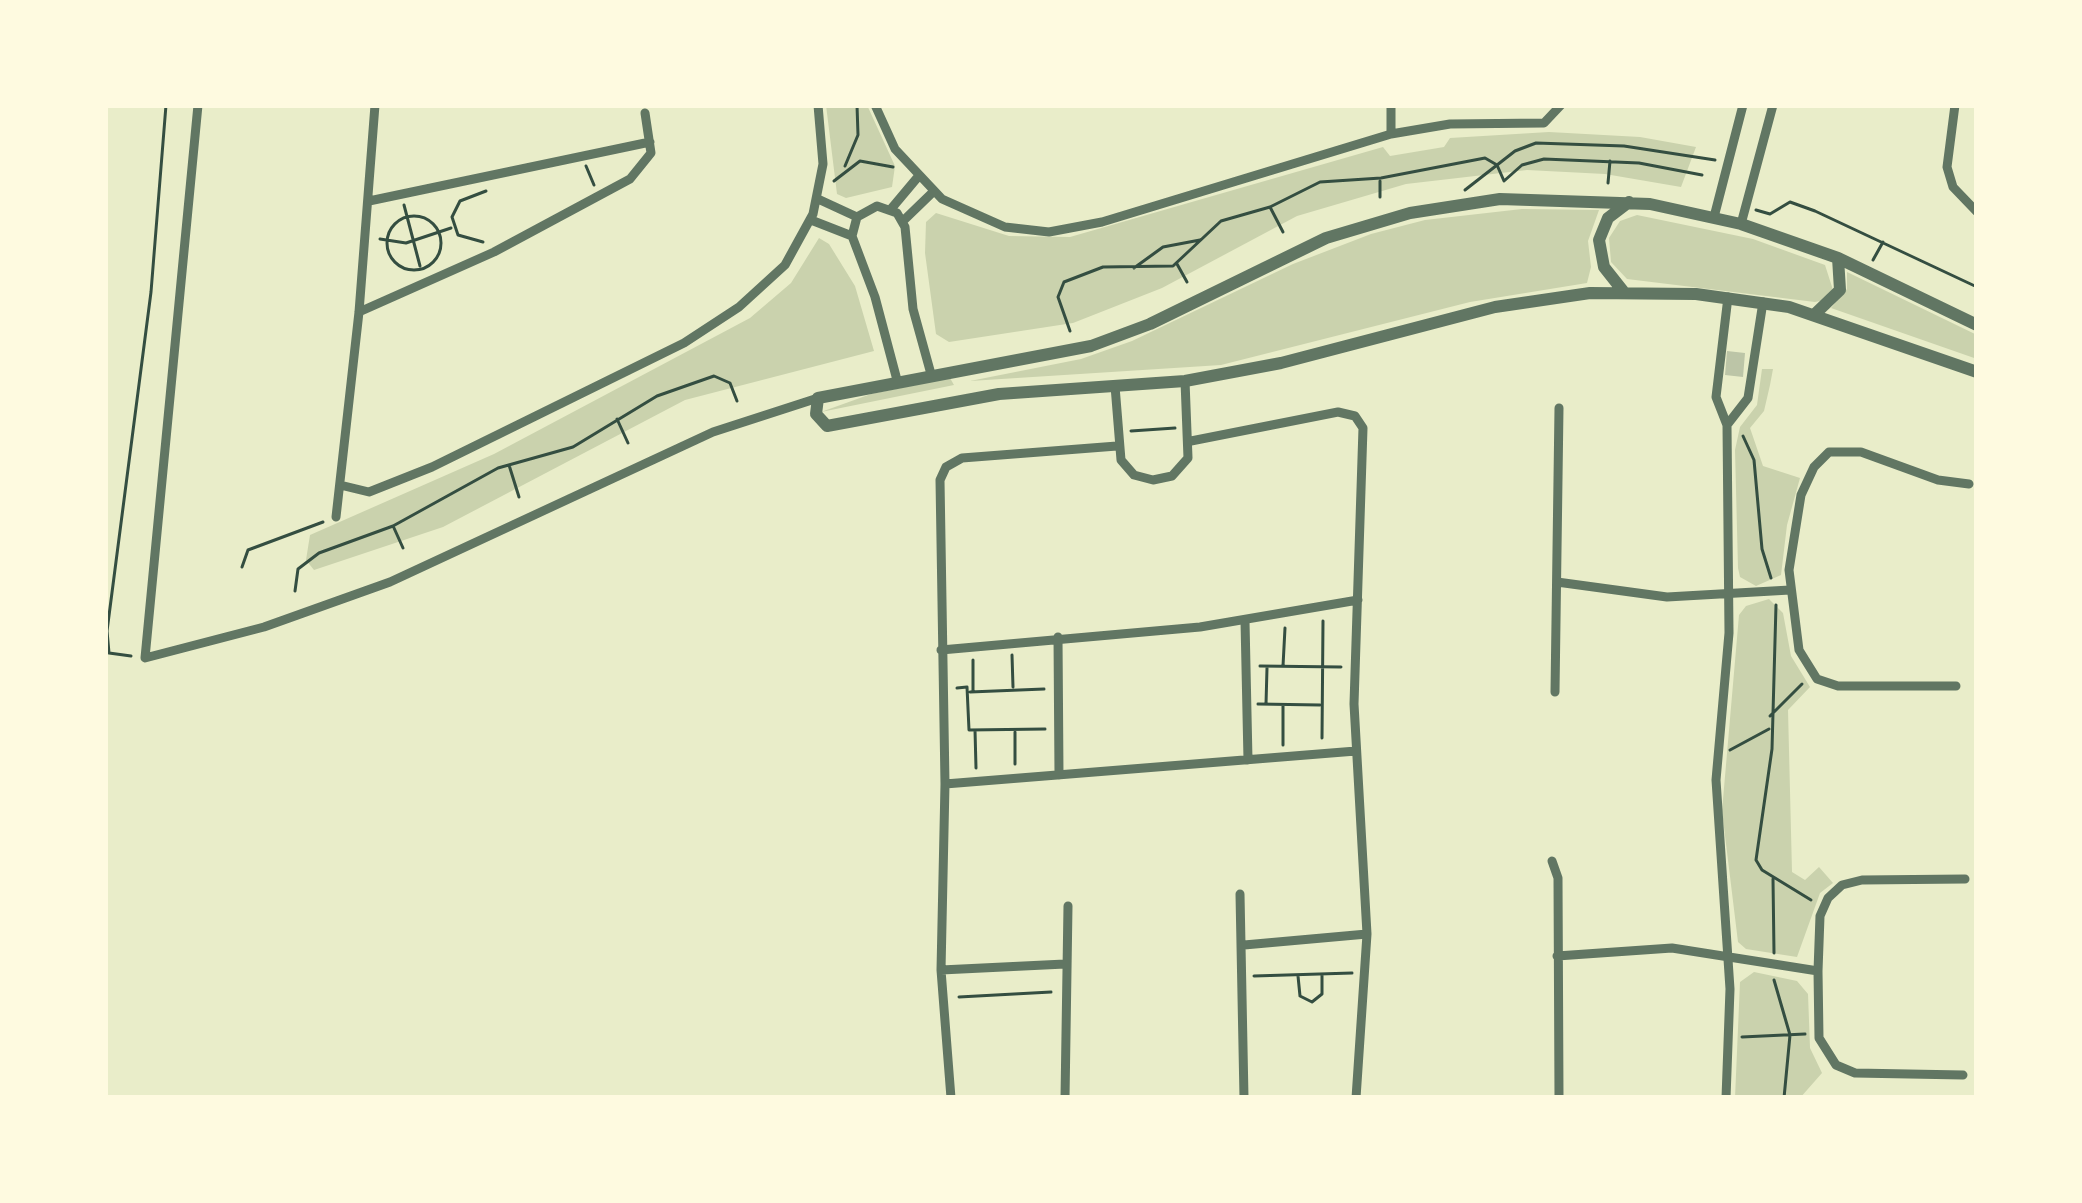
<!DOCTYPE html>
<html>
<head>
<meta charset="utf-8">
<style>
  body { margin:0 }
  #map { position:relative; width:2082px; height:1203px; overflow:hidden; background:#e9edc9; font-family:"PT Serif",serif }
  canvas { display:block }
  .frame { position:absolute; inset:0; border:108px solid #fefae0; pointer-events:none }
</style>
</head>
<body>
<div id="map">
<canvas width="2082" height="1203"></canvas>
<div class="frame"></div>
</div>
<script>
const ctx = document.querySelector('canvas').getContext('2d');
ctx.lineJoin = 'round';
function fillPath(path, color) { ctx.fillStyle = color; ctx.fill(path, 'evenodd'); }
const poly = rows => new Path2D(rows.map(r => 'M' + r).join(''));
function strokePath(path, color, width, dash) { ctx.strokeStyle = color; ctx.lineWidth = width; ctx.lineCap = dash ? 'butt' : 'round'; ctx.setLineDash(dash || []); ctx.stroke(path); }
fillPath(poly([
  [826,105,867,105,895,166,892,187,846,198,837,194],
  [1549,132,1640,137,1696,147,1681,187,1605,174,1527,170,1406,184,1297,216,1162,288,1073,323,949,342,936,334,925,253,926,222,936,213,1009,236,1070,237,1383,147,1390,156,1444,147,1450,138],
  [1522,209,1599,210,1588,241,1591,267,1587,283,1470,302,1221,365,970,381,1081,359,1132,341,1293,264,1371,234,1425,220],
  [1637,215,1753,239,1825,265,1833,290,1825,300,1815,302,1627,279,1611,262,1609,238,1620,221],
  [819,238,829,244,855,286,874,351,685,400,443,527,314,570,306,560,310,535,494,454,750,318,791,283],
  [1847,272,1977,335,1977,359,1831,308,1847,289],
  [1762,369,1773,369,1770,385,1764,411,1750,428,1763,466,1800,478,1787,525,1781,575,1756,586,1740,577,1738,568,1735,450,1740,427,1757,405],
  [950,378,954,385,821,412,871,394],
  [1769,599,1783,613,1791,656,1810,687,1788,710,1792,872,1805,880,1819,867,1833,883,1820,893,1797,957,1746,949,1738,942,1722,811,1739,615,1746,606],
  [1754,972,1797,981,1808,994,1810,1048,1822,1073,1800,1098,1735,1098,1740,982]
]), '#cad2ad');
fillPath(poly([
  [1727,351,1745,353,1743,377,1725,375]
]), '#bcc5a7');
strokePath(poly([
  [586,166,594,185],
  [845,166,858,135,857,105],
  [834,181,860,161,893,167],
  [1608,183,1610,161],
  [1465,190,1515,151,1536,143,1624,146,1715,160],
  [1380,197,1380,181],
  [404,205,420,266],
  [1270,207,1283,232],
  [1756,210,1770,214,1790,202,1815,211,1977,287],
  '387 243a27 27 0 1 1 54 0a27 27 0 1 1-54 0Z',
  [380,239,406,243,451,228],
  [483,242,458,235,452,217,460,201,486,191],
  [1873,260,1883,242],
  [1177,264,1187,282],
  [1134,268,1163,247,1200,240],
  [1070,331,1058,297,1064,282,1103,267,1173,266,1221,221,1270,207,1320,182,1381,178,1485,158,1497,165,1504,181,1522,165,1544,159,1639,163,1702,175],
  [617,419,628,443],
  [1131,431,1175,428],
  [1743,436,1754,460,1762,549,1771,578],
  [509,465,519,497],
  [394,528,403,548],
  [242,567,248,550,323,522],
  [295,591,298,569,319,553,393,526,498,468,573,447,657,396,714,376,730,383,737,401],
  [1776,605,1772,749,1756,860,1762,870,1811,900],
  [1012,655,1013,687],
  [131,656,109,653,107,631,151,292,166,105],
  [973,660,973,692],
  [1260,666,1341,667],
  [1283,666,1285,628],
  [957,688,967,687,969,730,1045,729],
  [970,692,1044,689],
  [1258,704,1320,705],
  [1266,704,1267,668],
  [1770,716,1802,684],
  [975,730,976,768],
  [1015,732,1015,764],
  [1322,738,1323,621],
  [1283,745,1283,706],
  [1730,750,1769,729],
  [1773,879,1774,953],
  [1254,976,1352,973],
  [1298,976,1300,996,1312,1002,1322,994,1322,974],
  [1774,980,1790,1035,1784,1098],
  [959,997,1051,992],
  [1742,1037,1805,1034]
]), '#344e41', 3);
strokePath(poly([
  [198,105,145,658,264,627,390,582,713,432,818,398],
  [875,105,895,149,942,199,1005,227,1049,232,1102,222,1391,134,1450,124,1544,123,1561,105],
  [1955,105,1947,167,1953,187,1977,212],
  [1391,134,1391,105],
  [818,199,857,217],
  [369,201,650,142],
  [891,209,917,178],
  [1714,217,1743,105],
  [811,220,852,236],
  [903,221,933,192],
  [1741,224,1773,105],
  [359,312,494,252,630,179,651,153,645,113],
  [897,380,875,297,852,236,857,217,877,206,897,213,905,227,913,309,931,374],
  [1115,386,1121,460,1134,475,1153,480,1172,476,1188,458,1185,381],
  [1727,425,1748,398,1763,302],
  [1191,441,1338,412,1355,416,1363,428,1354,704,1367,934,1356,1098],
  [340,485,369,492,432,467,684,343,739,307,785,265,813,214,823,164,818,105],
  [336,517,359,312,375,105],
  [1557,582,1667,597,1790,590],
  [1245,621,1248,760],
  [1058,637,1059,775],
  [941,650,1200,627,1358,600],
  [1956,686,1838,686,1817,679,1799,650,1789,570,1801,495,1814,467,1829,452,1861,452,1938,480,1969,484],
  [1555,692,1559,408],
  [945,784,1356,751],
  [1552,861,1558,878,1559,1098],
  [1240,894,1244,1098],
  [1244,945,1367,934],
  [1557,956,1672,948,1818,971],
  [941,970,1065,964],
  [1963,1075,1855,1073,1836,1065,1819,1038,1818,971,1820,916,1828,898,1842,885,1862,880,1965,879],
  [951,1098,941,970,945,784,940,480,946,467,962,458,1117,446],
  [1065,1098,1068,906],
  [1726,1098,1730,989,1716,780,1729,633,1727,425,1716,397,1728,297]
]), '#617663', 9);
strokePath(poly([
  [1623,291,1604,267,1599,240,1608,218,1629,202],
  [1816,313,1840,290,1838,258],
  [1977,325,1838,258,1741,224,1650,204,1500,199,1410,213,1326,238,1150,324,1091,346,818,398,816,414,827,426,999,394,1185,381,1281,363,1495,307,1590,293,1696,294,1789,307,1977,372]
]), '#617663', 12);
</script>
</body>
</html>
